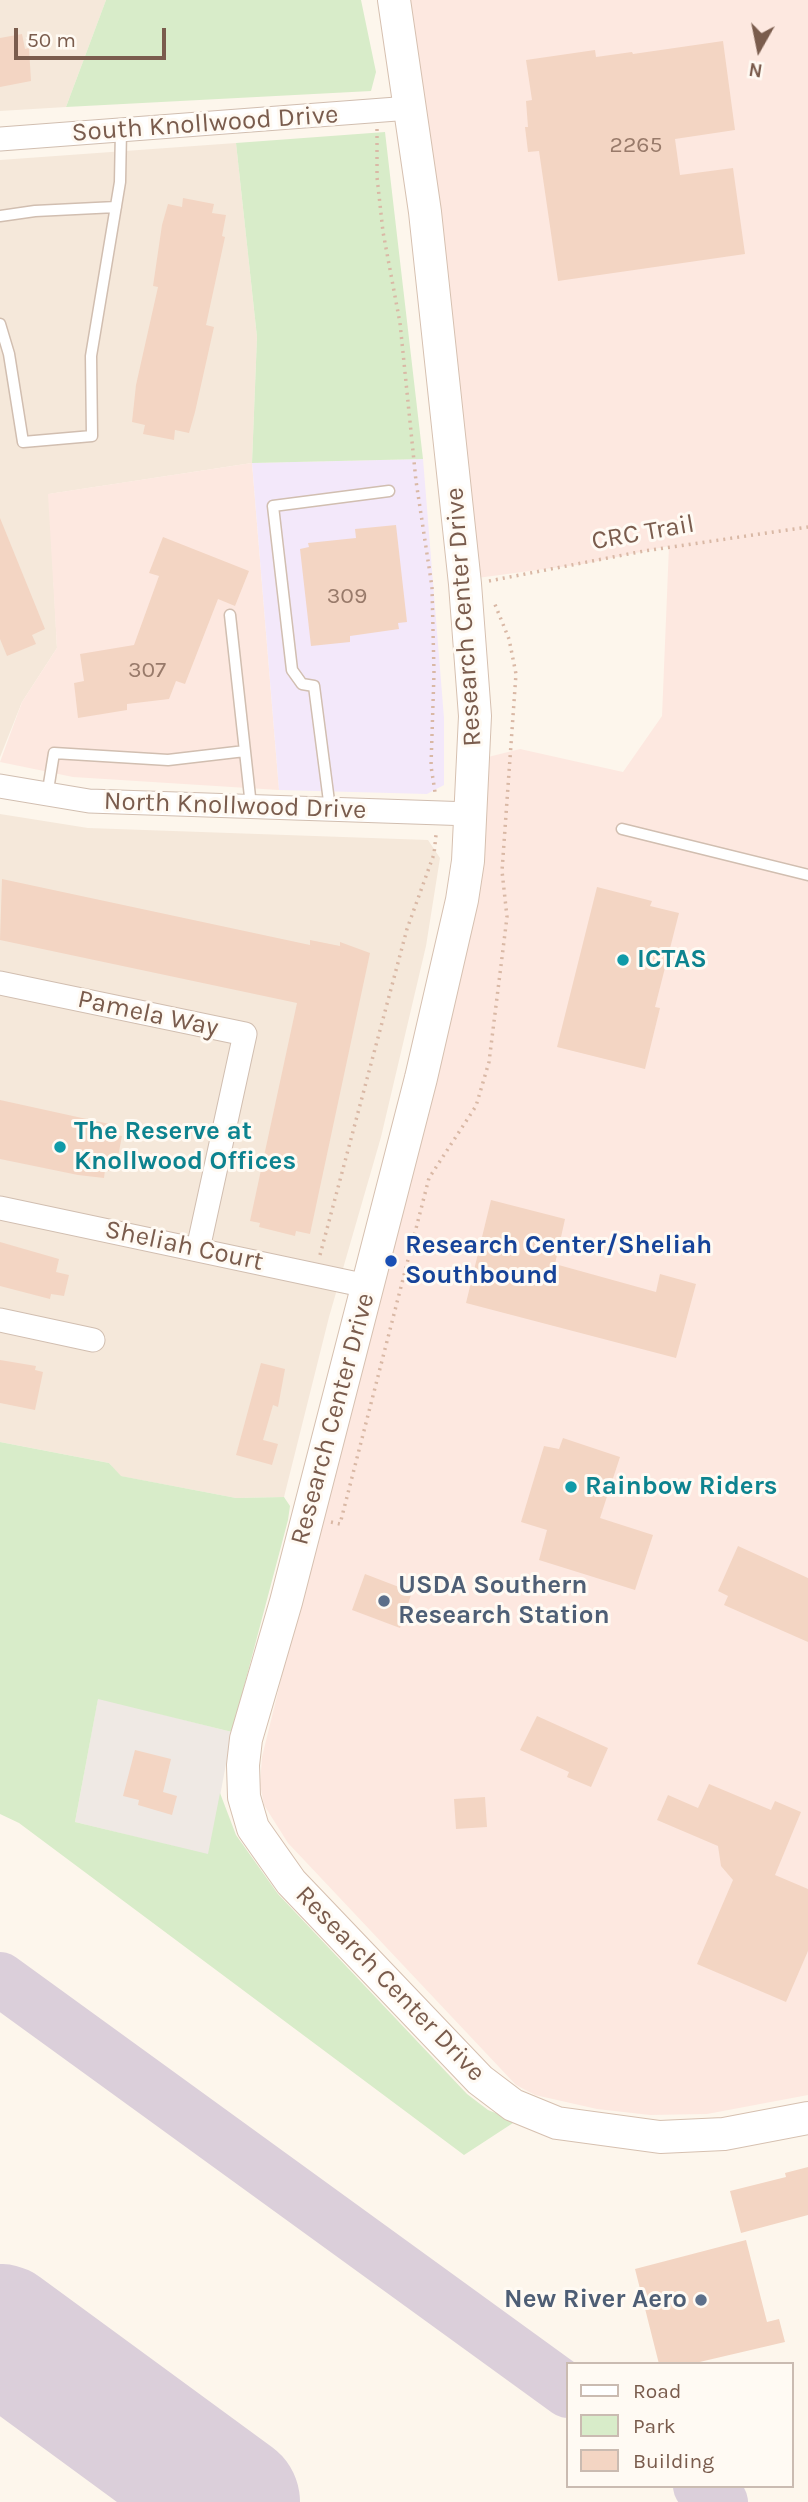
<!DOCTYPE html>
<html>
<head>
<meta charset="utf-8">
<style>
  body { margin:0 }
  #map { position:relative; width:808px; height:2502px; overflow:hidden; background:#fdf6ec; font-family:Karla,sans-serif }
  canvas { display:block }
  .legend { position:absolute; left:566px; top:2362px; width:228px; height:126px; box-sizing:border-box; background:#fffaf3; border:2px solid #cabbb1; margin:0; padding:9px 12px; list-style:none; font-size:21px; color:#7a5c4d }
  .legend li { display:flex; align-items:center; gap:14px; height:35px }
  .legend b { width:35px; border:2px solid #cabbb1 }
  .north { position:absolute; left:724px; top:14px; width:70px; height:70px; -webkit-text-stroke:5px #fffaf3; paint-order:stroke; rotate:189deg; font-size:19px; font-weight:700; line-height:28px; text-align:center; color:#7a5c4d }
  .north::after { content:''; display:block; margin:auto; width:24px; height:32px; background:#7a5c4d; clip-path:polygon(50% 0,100% 100%,50% 72%,0 100%) }
  .scale { position:absolute; left:14px; top:28px; width:152px; height:32px; box-sizing:border-box; border:4px solid #7a5c4d; border-top:0; padding-left:9px; font-size:21px; line-height:24px; white-space:nowrap; color:#7a5c4d; -webkit-text-stroke:5px #fffaf3; paint-order:stroke }
</style>
</head>
<body>
<div id="map">
<canvas width="808" height="2502"></canvas>
<ul class="legend">
<li><b style="height:9px;background:#fff"></b>Road</li>
<li><b style="height:19px;background:#d8ecc9"></b>Park</li>
<li><b style="height:19px;background:#f3d5c3"></b>Building</li>
</ul>
<div class="north">N</div>
<div class="scale">50 m</div>
</div>
<script>
const ctx = document.querySelector('canvas').getContext('2d');
ctx.lineJoin = 'round';
function fillPath(path, color) { ctx.fillStyle = color; ctx.fill(path, 'evenodd'); }
const poly = rows => new Path2D(rows.map(r => 'M' + r).join(''));
function strokePath(path, color, width, dash) { ctx.strokeStyle = color; ctx.lineWidth = width; ctx.lineCap = dash ? 'butt' : 'round'; ctx.setLineDash(dash || []); ctx.stroke(path); }
function write(font, color, halo, rows, align = 'center') {
  ctx.font = font + ' Karla,sans-serif'; ctx.lineWidth = 6; ctx.setLineDash([]); ctx.textBaseline = 'middle'; ctx.strokeStyle = halo; ctx.fillStyle = color; for (const [text, x, y, turn = 0] of rows) {
    ctx.save(); ctx.translate(x, y); ctx.rotate((+turn || 0) * Math.PI / 180); ctx.textAlign = isNaN(turn) ? turn : align; if (halo) ctx.strokeText(text, 0, 0); ctx.fillText(text, 0, 0); ctx.restore();
  }
}
fillPath(poly([
  [0,0,106,0,66,107,0,111],
  [236,143,257,337,252,463,49,494,57,648,22,702,0,757,0,160],
  [0,814,88,828,428,840,440,858,426,946,381,1137,329,1317,284,1497,236,1498,120,1476,109,1463,0,1442]
]), '#f5e8da');
fillPath(poly([
  [407,0,808,0,808,2095,707,2114,650,2115,597,2109,535,2095,516,2085,288,1843,264,1805,260,1784,262,1757,388,1243,488,757,520,749,623,772,662,716,669,546,583,564,477,578],
  [252,463,279,790,73,777,0,762,22,702,57,648,48,494]
]), '#fde8e0');
fillPath(poly([
  [98,1698,232,1732,209,1855,75,1822]
]), '#efe9e4');
fillPath(poly([
  [423,459,444,718,444,785,427,794,279,790,252,463]
]), '#f3e8fa');
fillPath(poly([
  [106,0,361,0,376,72,371,91,66,107],
  [385,132,423,459,252,463,257,337,236,143],
  [0,1442,109,1463,121,1476,236,1498,284,1497,290,1506,288,1520,232,1732,98,1699,75,1822,208,1854,220,1793,236,1835,278,1894,467,2094,488,2110,516,2121,464,2155,19,1823,0,1814]
]), '#d8ecc9');
strokePath(poly([
  [0,1979,568,2391],
  [700,2486,721,2502]
]), '#dbcfda', 54);
strokePath(poly([
  [0,2332,232,2502]
]), '#dbcfda', 136);
fillPath(poly([
  [22,34,25,49,29,48,31,81,0,87,0,38],
  [723,41,735,130,675,139,680,175,733,168,745,254,558,281,539,151,528,152,525,127,528,127,526,101,532,100,526,60,595,50,596,57,632,52,633,54],
  [183,198,214,204,212,213,226,215,222,236,225,237,206,325,214,327,195,412,189,433,175,430,174,440,143,434,145,425,132,422,136,385,158,287,153,286,162,225,168,204,182,207],
  [0,518,45,629,32,635,36,644,7,656,0,639],
  [396,525,407,622,398,623,399,629,350,636,350,642,311,646,300,549,309,547,308,543,356,538,355,529],
  [163,537,249,571,235,606,218,599,185,684,176,681,169,699,127,704,127,710,78,718,74,683,84,681,80,654,134,645,159,576,149,573],
  [2,879,310,945,310,940,340,946,340,942,370,953,310,1234,296,1231,295,1236,259,1227,260,1223,250,1221,297,1003,0,940],
  [597,887,652,901,650,906,679,913,655,1007,660,1008,645,1069,557,1047],
  [0,1100,114,1125,112,1134,122,1136,115,1172,105,1170,104,1178,78,1175,0,1159],
  [491,1200,565,1219,555,1264,656,1292,660,1274,696,1284,676,1358,466,1303],
  [0,1242,59,1259,56,1272,69,1275,64,1296,51,1294,50,1299,0,1286],
  [0,1360,36,1366,35,1370,43,1372,35,1410,0,1403],
  [261,1363,285,1369,278,1407,273,1405,263,1440,278,1444,272,1465,236,1455],
  [563,1438,620,1457,600,1518,653,1535,635,1590,539,1560,547,1530,521,1522,544,1446,559,1449],
  [738,1546,808,1578,808,1642,724,1605,728,1596,718,1591],
  [365,1574,412,1592,400,1628,352,1610],
  [537,1716,608,1748,591,1787,567,1777,569,1772,520,1750],
  [135,1750,171,1759,163,1792,177,1796,172,1815,138,1805,139,1800,123,1796],
  [709,1784,771,1810,775,1801,801,1812,775,1875,808,1889,808,1951,786,2002,697,1964,733,1880,721,1866,718,1846,657,1820,668,1795,698,1808],
  [485,1797,487,1827,456,1829,454,1799],
  [808,2167,808,2215,741,2233,730,2191,786,2177,785,2173],
  [746,2240,767,2322,779,2319,785,2342,691,2364,659,2364,635,2269]
]), '#f3d5c3');
const lane = poly([
  [0,216,35,211,116,207],
  [0,324,9,354,23,442,92,436,91,356,120,182,121,130],
  [230,615,251,806],
  [47,796,54,753,168,760,245,751],
  [330,809,314,686,302,684,292,670,273,506,389,491],
  [622,829,808,875]
]);
const street = poly([
  [0,139,410,108],
  [0,786,89,801,471,814],
  [0,983,245,1034,198,1249],
  [0,1208,367,1286],
  [0,1320,93,1340]
]);
const secondary = poly([
  [394,0,425,212,465,584,475,716,468,861,462,900,421,1078,286,1602,246,1739,243,1765,244,1797,253,1828,291,1882,480,2080,513,2105,557,2123,660,2137,724,2134,808,2118]
]);
strokePath(lane, '#d1beb0', 13);
strokePath(street, '#d1beb0', 25);
strokePath(secondary, '#d6c0b0', 34);
strokePath(poly([
  [377,129,377,177,383,232,400,323,416,481,432,587,434,673,431,766,435,792],
  [489,581,644,551,808,527],
  [320,1255,407,929,434,854,436,835],
  [331,1522,340,1524,429,1178,476,1106,489,1062,507,917,502,871,516,674,509,639,494,602]
]), '#d9b8a5', 3.5, [2, 5]);
strokePath(lane, '#fff', 10);
strokePath(street, '#fff', 23);
strokePath(secondary, '#fff', 32);
for (const [x, y, r, color] of [
  [623,960,7,"#0f9aa8"],
  [60,1147,7,"#0f9aa8"],
  [391,1261,7,"#1a4fb4"],
  [571,1487,7,"#0f9aa8"],
  [384,1601,7,"#5c6f8a"],
  [701,2300,7,"#5c6f8a"]
]) { const dot = new Path2D(); dot.arc(x, y, r, 0, 2 * Math.PI); ctx.fillStyle = color; ctx.fill(dot); strokePath(dot, '#fffaf3', 2.5); }
write('23px', '#987a6a', null, [
  ["2265",636,145],
  ["309",347,596],
  ["307",147,670]
]);
write('26px', '#7a5c4d', '#fffaf3', [
  ["South Knollwood Drive",205,124,-4],
  ["CRC Trail",643,533,-10],
  ["Research Center Drive",464,617,-94],
  ["North Knollwood Drive",235,806,2],
  ["Pamela Way",148,1014,12],
  ["Sheliah Court",184,1246,12],
  ["Research Center Drive",333,1419,-75],
  ["Research Center Drive",390,1984,46]
]);
write('bold 26px', '#0d838f', '#fffaf3', [
  ["ICTAS",637,960],
  ["The Reserve at",74,1132],
  ["Knollwood Offices",74,1162],
  ["Rainbow Riders",585,1487]
], 'left');
write('bold 26px', '#164399', '#fffaf3', [
  ["Research Center/Sheliah",405,1246],
  ["Southbound",405,1276]
], 'left');
write('bold 26px', '#4e5e75', '#fffaf3', [
  ["USDA Southern",398,1586],
  ["Research Station",398,1616],
  ["New River Aero",687,2300,"right"]
], 'left');
</script>
</body>
</html>
